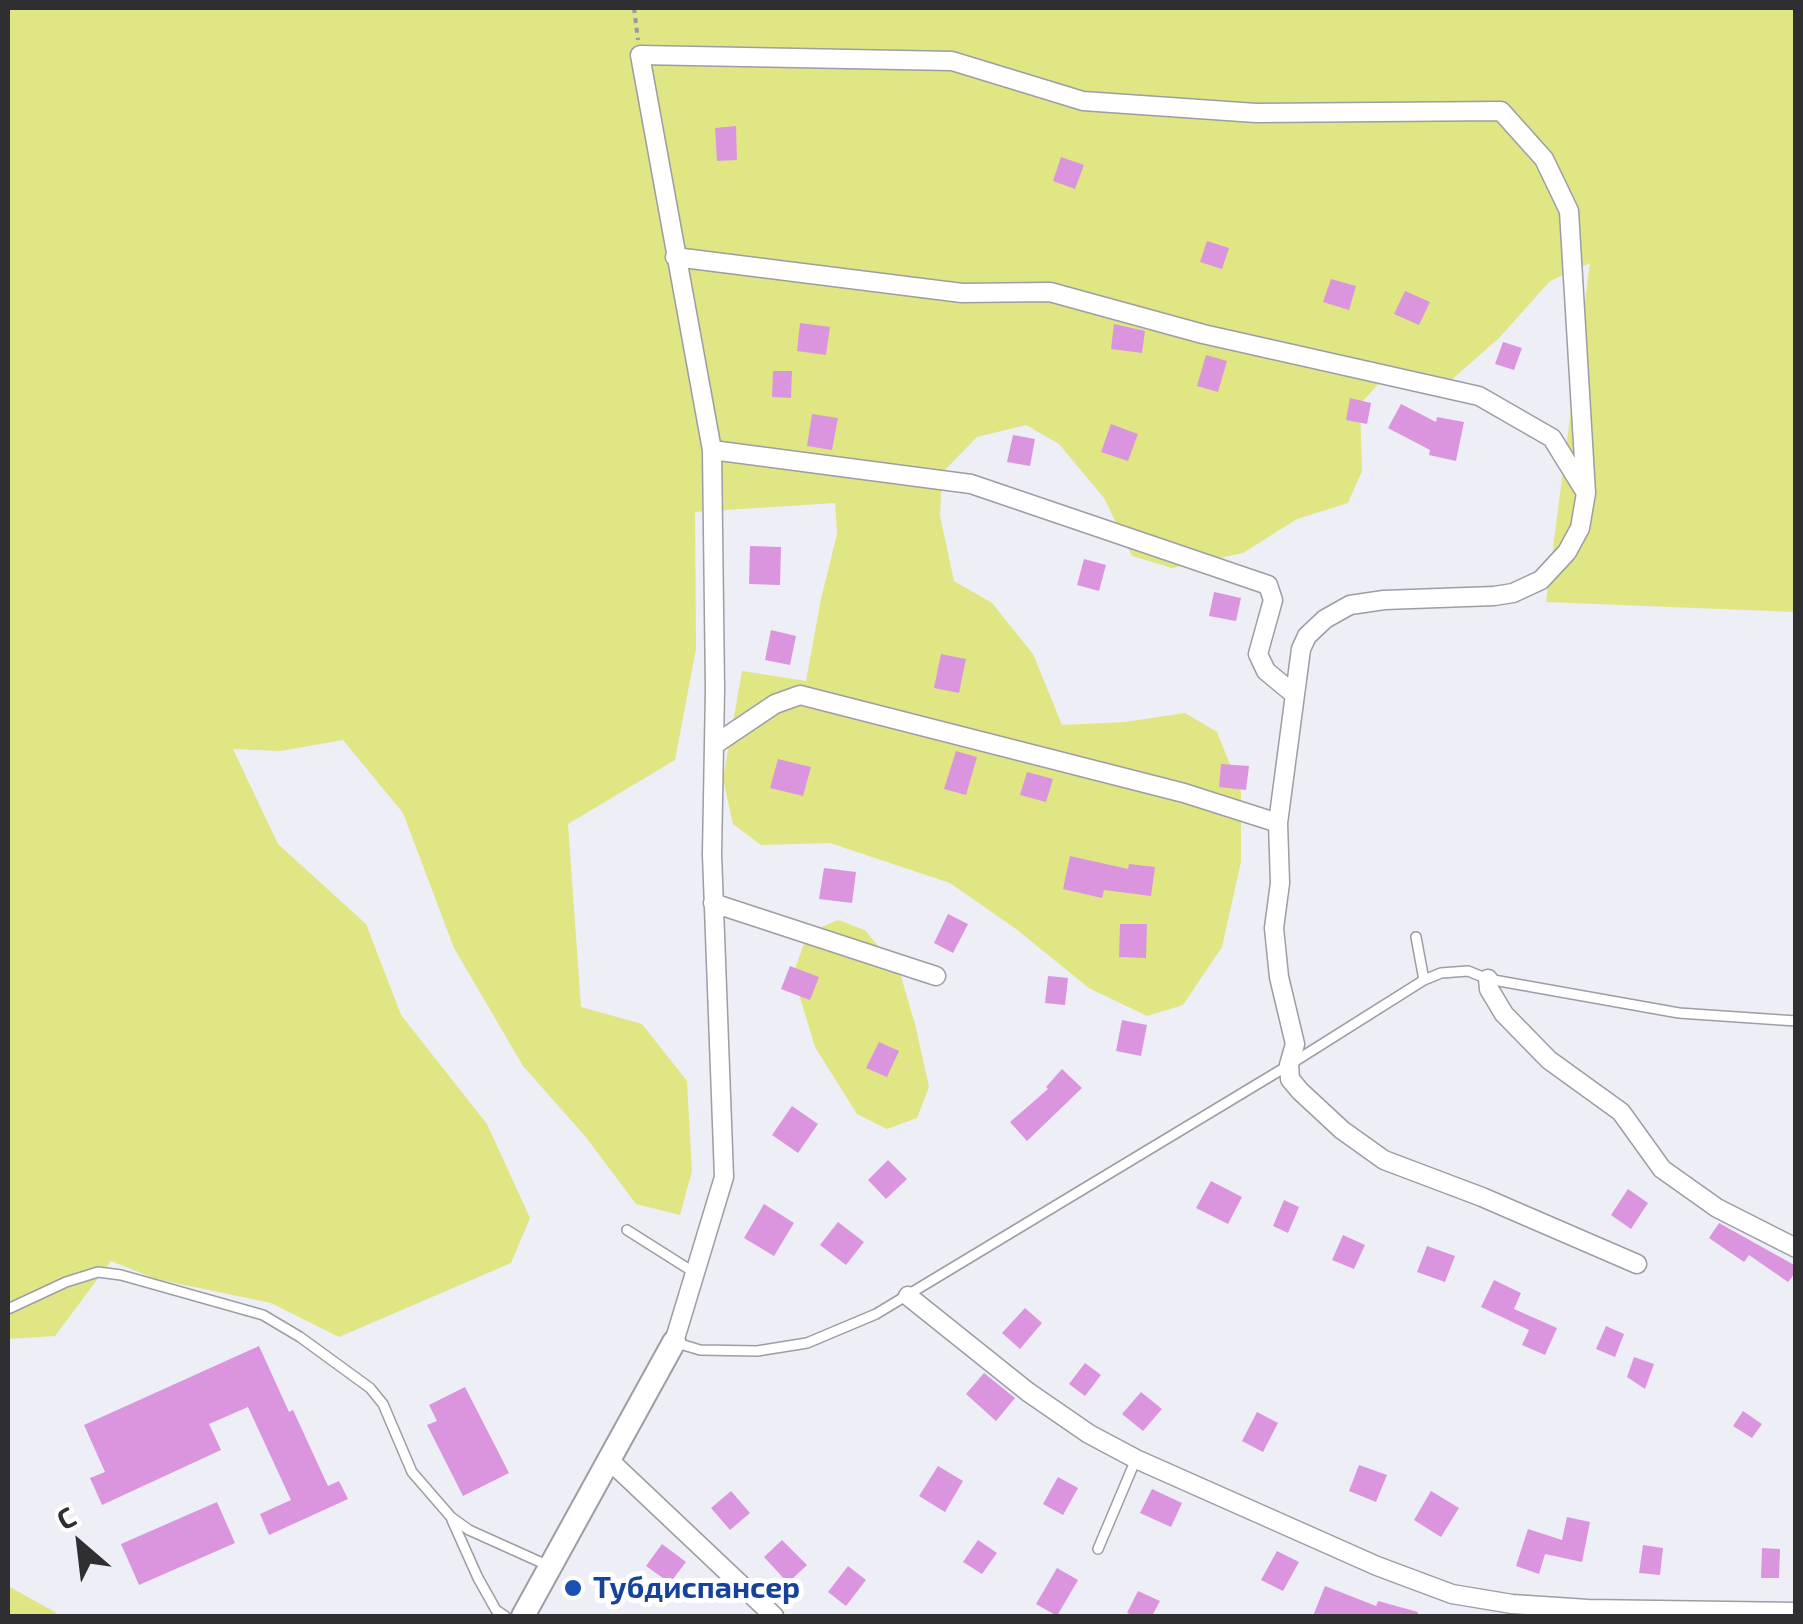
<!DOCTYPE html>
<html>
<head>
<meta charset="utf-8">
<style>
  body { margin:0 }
  #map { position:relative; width:1803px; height:1624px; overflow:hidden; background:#edeef6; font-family:"Exo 2",sans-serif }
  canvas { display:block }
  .frame { position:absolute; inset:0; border:10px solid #2f2f32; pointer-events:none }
  .north { position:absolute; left:30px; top:1494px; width:100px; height:100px; -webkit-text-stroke:8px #fff; paint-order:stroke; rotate:332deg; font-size:28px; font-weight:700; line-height:40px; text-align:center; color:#2f2f32 }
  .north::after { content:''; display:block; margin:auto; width:35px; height:45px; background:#2f2f32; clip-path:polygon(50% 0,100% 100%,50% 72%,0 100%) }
</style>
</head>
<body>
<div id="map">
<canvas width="1803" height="1624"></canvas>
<div class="frame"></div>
<div class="north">С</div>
</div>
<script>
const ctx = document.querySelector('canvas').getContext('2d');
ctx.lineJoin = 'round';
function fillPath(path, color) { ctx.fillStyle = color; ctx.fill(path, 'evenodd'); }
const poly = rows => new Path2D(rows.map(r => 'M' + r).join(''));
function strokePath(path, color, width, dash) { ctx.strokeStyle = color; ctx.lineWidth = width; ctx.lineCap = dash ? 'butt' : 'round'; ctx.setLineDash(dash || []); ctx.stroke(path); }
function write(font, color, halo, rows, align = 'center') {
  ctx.font = font + ' "Exo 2",sans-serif'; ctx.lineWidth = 10; ctx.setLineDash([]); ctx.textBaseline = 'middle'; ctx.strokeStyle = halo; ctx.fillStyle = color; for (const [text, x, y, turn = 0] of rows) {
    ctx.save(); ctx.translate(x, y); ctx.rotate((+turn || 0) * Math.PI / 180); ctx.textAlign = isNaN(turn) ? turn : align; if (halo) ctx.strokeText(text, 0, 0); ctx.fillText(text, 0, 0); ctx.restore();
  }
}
fillPath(poly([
  [8,8,1795,8,1795,612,1546,602,1590,263,1550,281,1499,338,1449,382,1385,377,1360,404,1362,471,1348,503,1297,519,1243,553,1172,568,1132,556,1104,498,1059,444,1026,425,977,437,942,473,940,516,954,581,992,603,1033,654,1062,725,1125,722,1185,713,1217,732,1241,792,1241,862,1222,947,1183,1005,1147,1016,1089,988,1016,929,950,883,830,843,761,845,733,824,723,779,742,671,806,681,821,599,837,534,835,503,695,512,696,649,675,760,568,824,581,1007,642,1024,687,1081,692,1171,680,1215,636,1204,585,1136,523,1066,454,948,403,813,343,740,281,751,233,749,278,844,366,924,401,1015,487,1124,530,1218,511,1263,339,1337,271,1303,156,1279,111,1261,55,1336,8,1339],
  [838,920,865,930,900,973,915,1024,929,1087,917,1118,887,1129,857,1114,815,1047,793,974,808,933],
  [8,1586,55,1612,59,1616,8,1616]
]), '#e0e684');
fillPath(poly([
  [736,126,737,160,717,161,715,128],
  [1061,157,1084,165,1075,189,1053,181],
  [1207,241,1229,248,1222,269,1200,262],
  [1331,279,1356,286,1349,310,1323,302],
  [1405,291,1430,302,1419,325,1394,314],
  [800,323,830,327,826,355,797,351],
  [1114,324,1145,331,1142,353,1111,349],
  [1503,342,1522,348,1514,370,1495,364],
  [1206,355,1227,361,1218,392,1197,386],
  [773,371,792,371,791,398,772,397],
  [1350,398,1371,403,1367,424,1346,420],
  [1401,404,1436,422,1437,417,1464,422,1456,461,1429,455,1430,450,1388,428],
  [812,414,838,418,832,450,807,446],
  [1111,424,1138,434,1128,461,1101,452],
  [1013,435,1035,439,1030,466,1007,462],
  [750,546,781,547,780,585,749,584],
  [1084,559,1106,565,1099,591,1077,585],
  [1214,592,1241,598,1236,621,1209,616],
  [771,630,796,636,790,665,765,660],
  [941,654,966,659,959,693,934,688],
  [956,751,977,757,966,795,944,789],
  [778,759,811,767,803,796,770,788],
  [1221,764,1249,766,1246,790,1219,787],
  [1027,772,1053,779,1046,802,1020,795],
  [1070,856,1128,869,1129,864,1155,867,1151,896,1104,890,1102,898,1063,889],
  [824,868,856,872,852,903,819,899],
  [948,914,968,924,953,953,934,943],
  [1120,924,1147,924,1146,958,1119,957],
  [790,966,819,977,810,1000,781,989],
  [1048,976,1068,978,1065,1005,1045,1003],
  [1122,1020,1147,1025,1141,1056,1116,1051],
  [879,1042,899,1051,887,1077,866,1068],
  [1062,1069,1082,1088,1027,1141,1010,1122,1048,1089,1046,1087],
  [792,1106,818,1124,798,1153,772,1135],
  [888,1160,907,1179,886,1199,868,1180],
  [1211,1181,1242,1197,1228,1224,1196,1208],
  [1628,1189,1648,1203,1631,1229,1611,1215],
  [1284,1200,1299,1207,1288,1233,1273,1226],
  [764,1204,794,1223,774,1256,744,1238],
  [838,1222,864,1242,846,1265,820,1245],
  [1719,1223,1796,1266,1796,1272,1788,1282,1749,1255,1744,1262,1709,1238],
  [1343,1235,1365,1245,1354,1269,1332,1260],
  [1427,1246,1455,1256,1445,1282,1417,1272],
  [1494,1280,1521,1293,1514,1309,1557,1328,1545,1355,1522,1345,1529,1330,1481,1307],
  [1025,1308,1042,1323,1020,1349,1002,1333],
  [1606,1326,1624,1334,1615,1357,1596,1349],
  [259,1346,289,1412,293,1410,328,1486,339,1481,348,1499,269,1535,260,1514,291,1500,248,1407,209,1424,221,1450,102,1505,90,1478,105,1472,84,1425],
  [1634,1357,1654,1364,1645,1389,1627,1377],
  [1085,1363,1101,1375,1085,1396,1069,1384],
  [984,1373,1015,1398,996,1421,966,1394],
  [465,1387,509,1473,463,1496,427,1425,437,1421,429,1405],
  [1141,1392,1162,1409,1143,1431,1122,1414],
  [1743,1411,1762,1424,1752,1438,1733,1426],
  [1257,1412,1278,1423,1263,1452,1242,1441],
  [1359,1465,1387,1475,1376,1502,1349,1491],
  [938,1466,963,1481,945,1512,919,1496],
  [1058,1477,1078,1488,1063,1515,1043,1504],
  [1152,1489,1182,1503,1171,1527,1140,1513],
  [731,1491,750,1513,730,1530,711,1508],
  [1431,1491,1459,1508,1441,1537,1414,1520],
  [217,1502,235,1543,139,1585,121,1544],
  [1567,1517,1590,1522,1582,1562,1545,1554,1539,1574,1516,1566,1528,1529,1562,1540],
  [782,1540,807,1565,788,1583,764,1557],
  [978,1540,997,1553,982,1574,963,1562],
  [662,1544,686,1562,670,1583,646,1566],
  [1643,1545,1663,1548,1660,1575,1639,1573],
  [1762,1548,1780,1549,1779,1578,1761,1578],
  [1277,1551,1299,1562,1283,1591,1261,1580],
  [848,1566,866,1580,846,1606,828,1592],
  [1057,1568,1078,1580,1057,1616,1036,1604],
  [1325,1586,1376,1606,1378,1601,1418,1612,1418,1616,1313,1616],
  [1138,1591,1160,1601,1152,1616,1135,1616,1127,1613]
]), '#db95df');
const service = poly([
  [1416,937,1424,980],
  [627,1230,695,1273],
  [8,1309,66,1282,98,1272,121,1275,263,1315,300,1337,370,1388,383,1404,412,1472,451,1517,469,1530,549,1566],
  [677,1343,700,1350,757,1351,807,1343,876,1314,1289,1065,1424,980,1441,973,1468,971,1488,979,1679,1013,1796,1021],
  [452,1520,478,1578,496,1610,505,1616],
  [1098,1549,1136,1459]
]);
const minor = poly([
  [675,257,962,293,1050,292,1203,334,1479,396,1552,438,1586,493,1580,528,1567,552,1541,580,1513,593,1494,596,1384,600,1350,605,1325,619,1307,636,1301,649,1278,823],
  [712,450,971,484,1268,585,1273,600,1258,654,1266,671,1295,695],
  [714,745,775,704,800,695,1184,793,1278,823,1280,883,1274,928,1279,977,1295,1044,1289,1065,1290,1079,1300,1091,1342,1130,1384,1160,1482,1197,1637,1264],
  [713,903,936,976],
  [1488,979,1489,989,1504,1014,1549,1060,1621,1112,1662,1169,1717,1208,1796,1248],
  [908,1296,1028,1392,1089,1434,1136,1459,1377,1566,1452,1594,1512,1604,1588,1609,1796,1612],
  [674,1342,724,1177,712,854,715,689,712,450,640,55,952,61,1083,101,1256,113,1501,111,1544,159,1569,211,1586,493],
  [609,1460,774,1616]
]);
const tertiary = poly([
  [523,1616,674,1342]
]);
strokePath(service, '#9c9da5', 12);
strokePath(minor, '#9c9da5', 21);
strokePath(tertiary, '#9c9da5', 26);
strokePath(poly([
  [634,8,638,40]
]), '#98999e', 4, [5, 5]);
strokePath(service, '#fff', 9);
strokePath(minor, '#fff', 18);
strokePath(tertiary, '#fff', 22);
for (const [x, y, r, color] of [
  [573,1588,10,"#1a4fb4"]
]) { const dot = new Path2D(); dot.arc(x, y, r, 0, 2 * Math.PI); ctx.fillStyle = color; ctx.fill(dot); strokePath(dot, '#fff', 4); }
write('bold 30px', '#164399', '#fff', [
  ["Тубдиспансер",593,1588]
], 'left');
</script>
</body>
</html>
